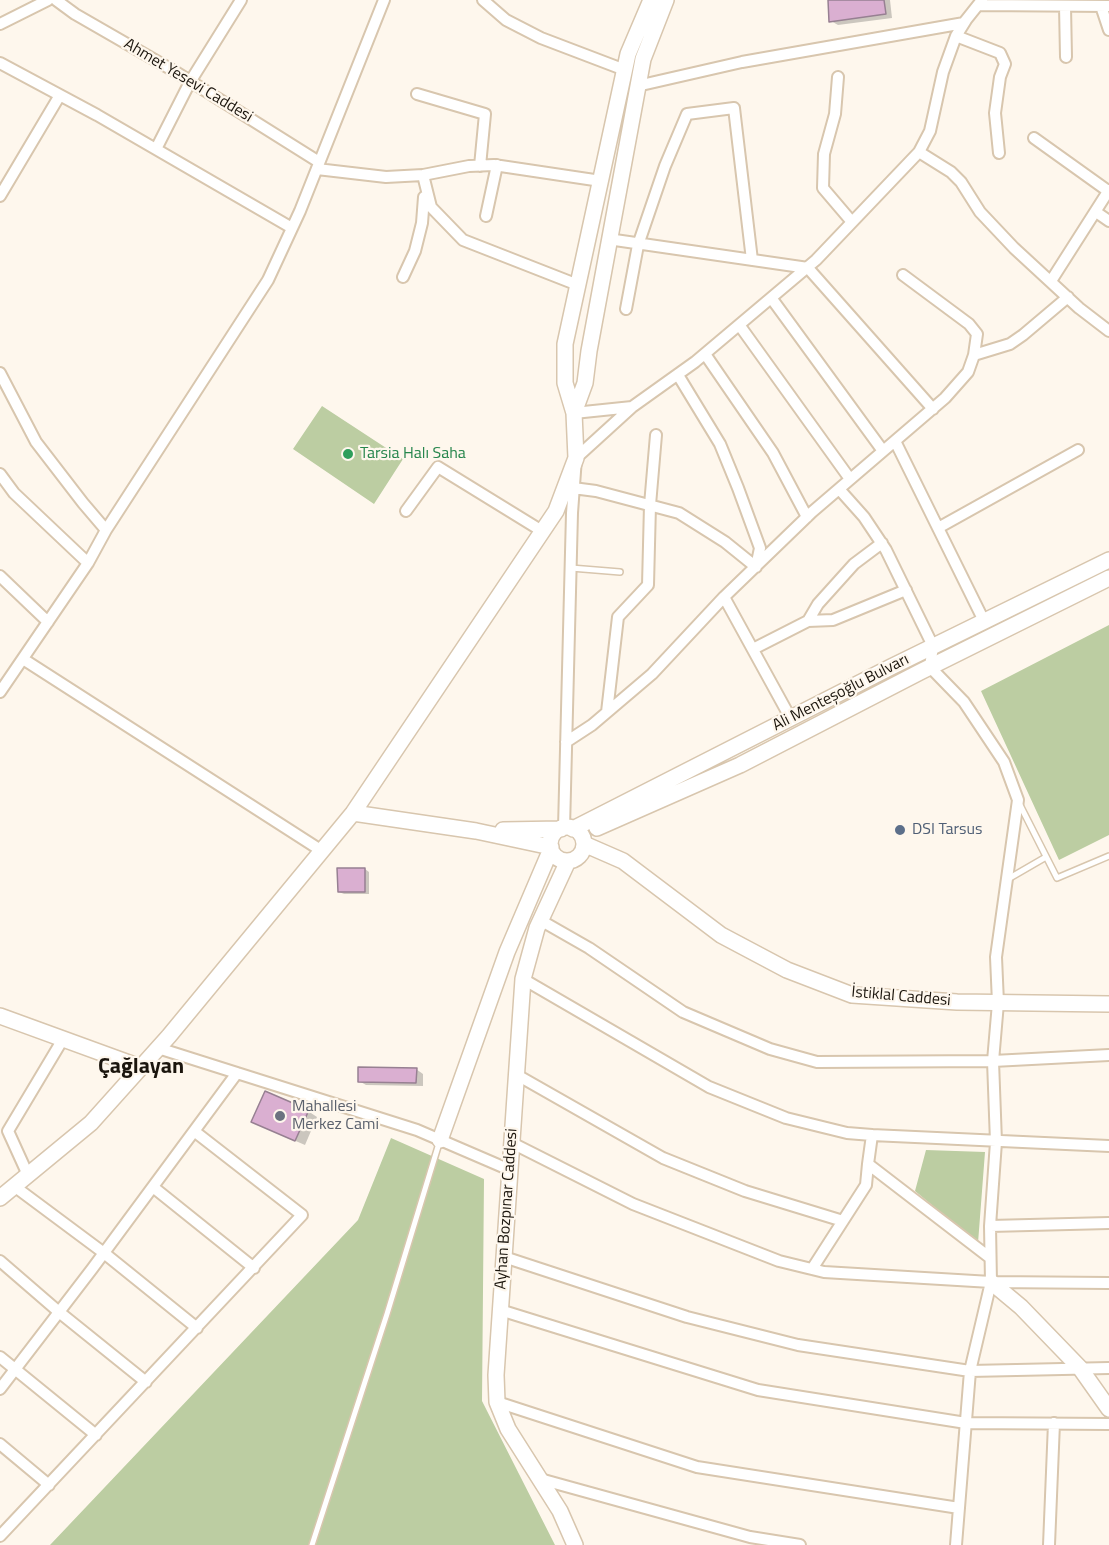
<!DOCTYPE html>
<html>
<head>
<meta charset="utf-8">
<style>
  body { margin:0 }
  canvas { display:block; background:#fef7ed }
</style>
</head>
<body>
<canvas width="1109" height="1545"></canvas>
<script>
const ctx = document.querySelector('canvas').getContext('2d');
ctx.lineJoin = 'round';
function fillPath(path, color) { ctx.fillStyle = color; ctx.fill(path, 'evenodd'); }
const poly = rows => new Path2D(rows.map(r => 'M' + r).join(''));
function strokePath(path, color, width, dash) { ctx.strokeStyle = color; ctx.lineWidth = width; ctx.lineCap = dash ? 'butt' : 'round'; ctx.setLineDash(dash || []); ctx.stroke(path); }
function write(font, color, halo, rows, align = 'center') {
  ctx.font = font + ' "Titillium Web",sans-serif'; ctx.lineWidth = 4.5; ctx.setLineDash([]); ctx.textBaseline = 'middle'; ctx.strokeStyle = halo; ctx.fillStyle = color; for (const [text, x, y, turn = 0] of rows) {
    ctx.save(); ctx.translate(x, y); ctx.rotate((+turn || 0) * Math.PI / 180); ctx.textAlign = isNaN(turn) ? turn : align; if (halo) ctx.strokeText(text, 0, 0); ctx.fillText(text, 0, 0); ctx.restore();
  }
}
fillPath(poly([
  [322,406,403,459,374,504,293,449],
  [1109,625,1109,835,1059,860,981,691],
  [391,1138,484,1179,482,1401,555,1545,50,1545,358,1220],
  [926,1150,985,1152,978,1243,915,1191]
]), '#bccda2');
fillPath(poly([
  [829,0,890,0,892,18,838,25,831,21],
  [365,869,369,872,369,894,344,894,339,892],
  [416,1069,423,1074,423,1086,366,1085,359,1081],
  [308,1111,317,1117,305,1145,263,1127]
]), '#0003');
const building = poly([
  [828,0,884,0,886,14,829,22,828,0],
  [337,868,365,868,365,892,338,892,337,868],
  [358,1067,417,1068,416,1083,358,1082,358,1067],
  [265,1091,309,1110,295,1141,251,1122,265,1091]
]);
fillPath(building, '#daafd1');
strokePath(building, '#978092', 1.5);
const lane = poly([
  [571,568,620,572],
  [1020,805,1057,878,1109,856],
  [1008,879,1046,857],
  [312,1545,387,1314,440,1140]
]);
const street = poly([
  [56,0,75,14,174,71,319,162],
  [483,0,506,20,541,38,625,70],
  [979,5,1109,6],
  [1065,6,1066,57],
  [1101,6,1109,30],
  [0,24,48,0],
  [956,36,1000,53,1005,64,1000,77,995,113,999,153],
  [0,63,97,115,292,228],
  [838,77,835,114,824,154,823,188,852,222],
  [637,86,742,62,964,23],
  [417,94,485,114,480,166],
  [1034,138,1108,191],
  [156,149,190,82,241,0],
  [919,152,951,172,961,182,980,212,1014,248,1079,308,1109,331],
  [317,169,386,177,423,175,469,166,494,165,601,181],
  [423,175,431,207,463,240,578,285],
  [0,196,60,95],
  [1096,212,1109,221],
  [486,216,497,165],
  [608,239,808,268,933,409],
  [403,277,415,251,422,223,424,197],
  [1051,281,1109,190],
  [772,299,883,451],
  [626,309,638,245,665,166,687,114,734,108,752,260],
  [740,326,850,479],
  [705,354,773,453,807,517],
  [974,355,1010,344,1023,335,1068,297],
  [0,373,36,442,83,503,106,530],
  [574,413,632,407],
  [895,441,984,621],
  [0,474,14,493,88,563],
  [573,488,596,491,679,513,725,542,756,567,760,548,738,488,720,444,678,375],
  [839,489,864,517,886,550,933,646,930,667,964,702,1004,762,1018,800,996,957,998,1003,993,1061,996,1142,990,1226,991,1282,970,1371,956,1545],
  [406,511,438,467,542,531],
  [938,528,1078,450],
  [0,576,48,622],
  [724,597,791,719],
  [808,621,818,604,854,564,882,543],
  [753,649,808,621,833,620,906,590],
  [23,659,322,851],
  [0,692,88,563,106,530,268,280,300,211,384,0],
  [607,712,618,617,648,585,650,505,656,435],
  [566,742,592,725,652,674,724,597,812,512,945,398,968,372,974,355,977,334,969,324,903,275],
  [564,828,572,513,576,458,632,407,695,362,816,260,919,152,930,131,943,72,956,36,966,20,982,0],
  [540,920,589,948,683,1012,770,1049,817,1062,993,1061,1109,1055],
  [523,979,709,1087,786,1118,847,1133,872,1135,1109,1146],
  [158,1048,417,1130,510,1170],
  [517,1075,663,1158,745,1191,843,1221],
  [872,1135,868,1164,989,1257],
  [512,1143,633,1204,779,1261,824,1272,991,1282,1109,1283],
  [28,1175,8,1131,63,1039],
  [14,1186,104,1253,197,1328],
  [153,1187,254,1268],
  [990,1226,1109,1223],
  [504,1257,687,1317,798,1345,970,1371,1109,1368],
  [0,1261,59,1312,146,1382],
  [812,1269,866,1185,868,1164],
  [500,1310,758,1390,966,1423,1109,1424],
  [0,1357,96,1435],
  [0,1389,92,1269,237,1073],
  [497,1402,697,1467,959,1508],
  [0,1444,49,1485],
  [540,1479,750,1537,800,1545],
  [0,1536,302,1215,194,1131],
  [1049,1545,1054,1423]
]);
const secondary = poly([
  [574,413,565,383,565,344,628,54,651,0],
  [353,813,476,831,551,847],
  '550 844a17 17 0 1 1 34 0a17 17 0 1 1-34 0Z',
  [597,828,740,765,920,672,1109,578],
  [573,829,891,667,1109,560],
  [503,830,561,829],
  [584,844,623,861,721,935,787,970,852,995,957,1002,1109,1004],
  [568,861,537,928,523,979,496,1375,497,1402,508,1429,560,1511,575,1545],
  [0,1016,140,1067],
  [440,1140,507,952,551,849],
  [0,1198,91,1123,169,1036,353,813,556,511,576,458,574,413,585,383,589,351,643,59,666,0],
  [991,1282,1021,1307,1080,1368,1109,1409]
]);
strokePath(lane, '#d8c6ae', 8);
strokePath(street, '#d8c6ae', 14);
strokePath(secondary, '#d8c6ae', 18);
strokePath(lane, '#fff', 5);
strokePath(street, '#fff', 10);
strokePath(secondary, '#fff', 15);
for (const [x, y, r, color] of [
  [348,454,6,"#2e9e5b"],
  [900,830,6,"#5c6f8a"],
  [280,1116,6,"#6b7280"]
]) { const dot = new Path2D(); dot.arc(x, y, r, 0, 2 * Math.PI); ctx.fillStyle = color; ctx.fill(dot); strokePath(dot, '#fef7ed', 2); }
write('16px', '#1b150d', '#fef7ed', [
  ["Ahmet Yesevi Caddesi",188,81,31],
  ["Ali Menteşoğlu Bulvarı",841,693,-27],
  ["İstiklal Caddesi",901,997,5],
  ["Ayhan Bozpınar Caddesi",507,1209,-86]
]);
write('16px', '#27864d', '#fef7ed', [
  ["Tarsia Halı Saha",360,454]
], 'left');
write('16px', '#4e5e75', '#fef7ed', [
  ["DSI Tarsus",912,830]
], 'left');
write('16px', '#5b616d', '#fef7ed', [
  ["Mahallesi",292,1107],
  ["Merkez Cami",292,1125]
], 'left');
write('bold 22px', '#1b150d', '#fef7ed', [
  ["Çağlayan",141,1068]
]);
</script>
</body>
</html>
